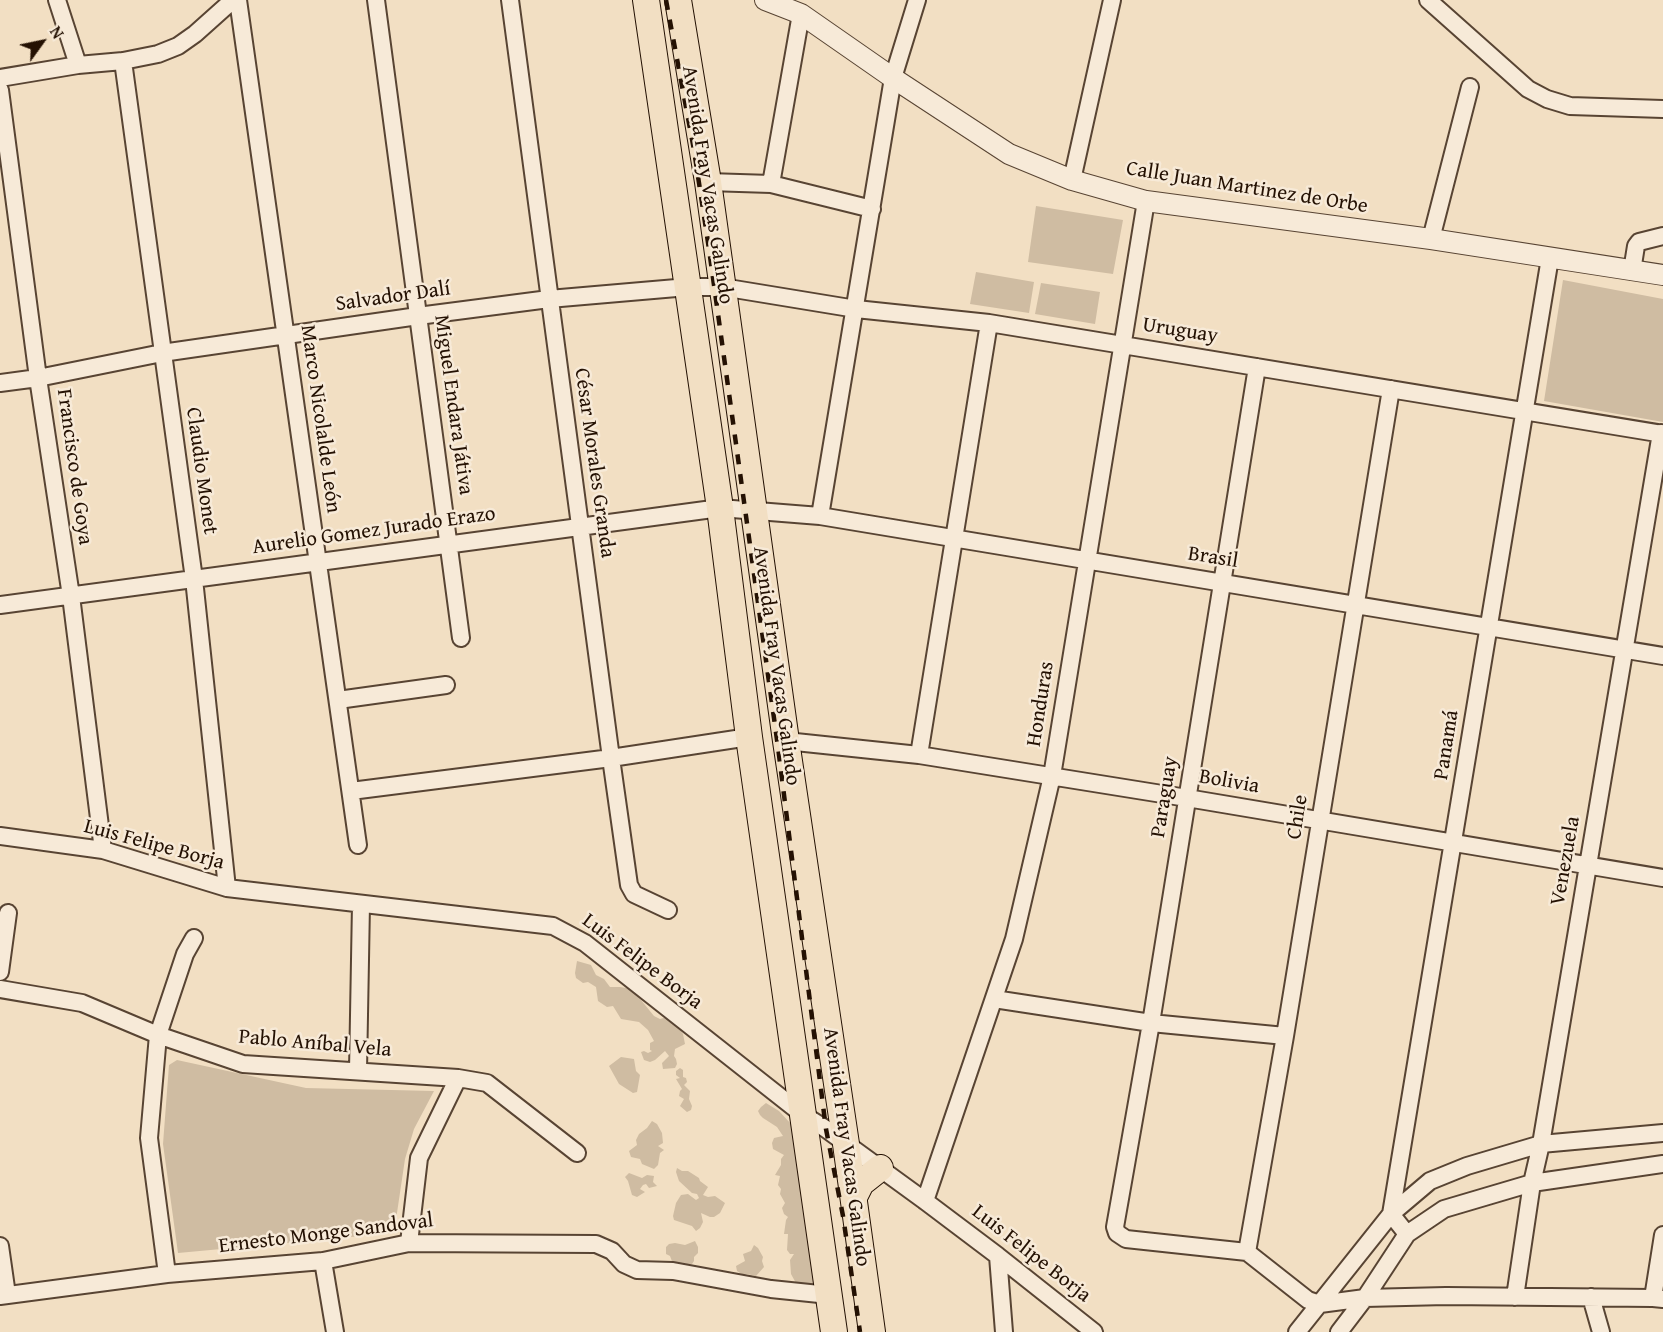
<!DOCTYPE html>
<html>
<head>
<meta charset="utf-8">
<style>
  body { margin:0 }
  #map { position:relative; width:1663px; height:1332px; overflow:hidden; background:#f2dfc3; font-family:"Gentium Book Plus",serif }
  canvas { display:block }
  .north { position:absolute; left:12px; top:12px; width:60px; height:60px; -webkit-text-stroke:4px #f7ead8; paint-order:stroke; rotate:57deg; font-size:16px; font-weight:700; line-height:24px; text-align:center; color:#241103 }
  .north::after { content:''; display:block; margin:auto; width:21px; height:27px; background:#241103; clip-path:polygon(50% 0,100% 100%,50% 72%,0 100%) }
</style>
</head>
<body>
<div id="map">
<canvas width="1663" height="1332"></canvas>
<div class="north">N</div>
</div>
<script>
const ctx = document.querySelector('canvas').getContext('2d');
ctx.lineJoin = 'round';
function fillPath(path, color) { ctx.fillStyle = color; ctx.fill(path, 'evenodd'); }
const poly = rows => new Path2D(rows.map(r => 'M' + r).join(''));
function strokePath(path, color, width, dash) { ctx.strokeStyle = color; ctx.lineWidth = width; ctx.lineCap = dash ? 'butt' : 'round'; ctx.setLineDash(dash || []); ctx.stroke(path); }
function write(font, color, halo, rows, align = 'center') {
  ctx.font = font + ' "Gentium Book Plus",serif'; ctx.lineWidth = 5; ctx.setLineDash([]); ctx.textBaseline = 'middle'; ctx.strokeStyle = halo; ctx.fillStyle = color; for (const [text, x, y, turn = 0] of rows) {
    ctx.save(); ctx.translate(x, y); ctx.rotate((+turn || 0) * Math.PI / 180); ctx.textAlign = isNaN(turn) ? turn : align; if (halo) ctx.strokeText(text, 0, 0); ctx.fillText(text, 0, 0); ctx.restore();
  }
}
fillPath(poly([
  [1036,206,1123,220,1113,274,1028,262],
  [976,272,1034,282,1029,313,970,304],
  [1563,280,1663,299,1663,422,1544,401],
  [1041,283,1100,292,1095,324,1035,314],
  [577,961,591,965,596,975,604,979,610,987,620,987,632,989,654,1016,660,1019,667,1017,672,1019,683,1034,685,1044,675,1049,674,1056,676,1059,677,1064,675,1068,663,1069,662,1063,669,1056,665,1051,655,1060,650,1062,644,1060,641,1052,644,1051,648,1053,652,1051,650,1050,650,1043,654,1041,648,1030,639,1022,621,1019,613,1006,607,1007,598,1001,596,987,588,982,583,983,576,978,575,973],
  [621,1057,634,1059,636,1071,640,1075,637,1092,633,1093,619,1084,609,1066],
  [177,1060,306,1088,434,1091,414,1129,405,1159,394,1233,178,1253,163,1144,169,1065],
  [680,1068,683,1070,683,1077,686,1078,687,1082,684,1085,690,1091,689,1099,692,1106,691,1110,687,1112,680,1106,684,1099,679,1096,680,1091,682,1089,676,1079,680,1078,676,1075,676,1071],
  [766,1103,779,1111,792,1125,816,1289,797,1285,791,1274,790,1260,794,1254,790,1254,787,1250,788,1234,784,1234,786,1220,788,1217,784,1214,782,1208,785,1203,780,1194,781,1189,778,1185,780,1176,775,1175,781,1165,781,1159,784,1155,773,1149,772,1143,774,1138,783,1136,777,1127,763,1118,760,1115,758,1111,761,1107],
  [652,1121,657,1124,662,1133,663,1143,658,1146,664,1150,660,1153,658,1165,654,1169,642,1164,640,1159,631,1157,629,1151,637,1145,636,1140,639,1134,647,1128],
  [677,1168,682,1171,688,1171,699,1178,700,1181,708,1187,703,1195,708,1197,715,1196,725,1203,720,1213,714,1217,710,1217,701,1213,703,1222,700,1228,696,1231,692,1226,674,1220,673,1216,676,1203,681,1195,688,1194,696,1200,699,1198,697,1194,692,1193,679,1181,676,1172],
  [629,1173,642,1178,647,1175,654,1176,653,1182,657,1186,649,1188,646,1184,643,1185,640,1189,645,1192,637,1197,632,1195,628,1181,625,1177],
  [695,1241,698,1247,698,1253,694,1257,694,1261,692,1264,673,1264,670,1256,666,1254,666,1247,669,1244,675,1243,685,1245],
  [754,1245,758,1248,763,1257,762,1261,764,1267,756,1276,747,1274,743,1275,737,1271,736,1266,745,1261,743,1254,751,1251]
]), '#cfbca2');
const minor = poly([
  [57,0,78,65],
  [238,0,358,845],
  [376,0,461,638],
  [510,0,611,758,629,885,634,894,668,910],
  [1428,0,1528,89,1547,99,1570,106,1663,109],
  [123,61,194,579,227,888],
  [0,78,78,65,123,61,158,54,178,46,195,34,233,0],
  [0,90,38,378,71,596,103,850],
  [1072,180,1112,0],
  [708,182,771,184,872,209],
  [771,184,801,14],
  [1431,239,1470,87],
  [1632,271,1636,246,1639,242,1663,236],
  [1257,367,1151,1023,1115,1227,1117,1233,1126,1239,1247,1252,1308,1300,1320,1304,1365,1298,1446,1296,1653,1298,1663,1299],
  [0,383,38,378,162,353,418,316,549,299,688,287,722,287,856,309,989,323,1663,434],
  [820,516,893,78,917,0],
  [0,605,720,508,820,516,1663,656],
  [338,700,446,685],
  [786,741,919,755,1187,798,1663,878],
  [919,755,989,323],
  [351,791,611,758,749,737],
  [0,836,103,850,227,888,553,926,585,943,802,1114,826,1129,925,1201,998,1256,1094,1332],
  [0,972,8,913],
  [0,989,82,1003,158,1035,243,1064,458,1078,487,1083,577,1153],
  [994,999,1151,1023,1285,1036],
  [358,1071,361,904],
  [925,1201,1014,939,1052,776,1146,201],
  [1407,1234,1391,1214,1550,258],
  [409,1243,419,1158,458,1078],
  [0,1246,7,1295],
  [1247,1252,1285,1036,1391,389],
  [998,1256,1004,1332],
  [323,1261,335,1332],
  [167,1274,149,1138,158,1035,185,954,194,938],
  [0,1296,167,1274,323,1261,409,1243,596,1244,612,1251,624,1264,637,1270,673,1271,771,1289,829,1295],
  [1515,1297,1532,1183,1541,1144,1661,433],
  [1591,1297,1601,1332],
  [1653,1298,1663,1235],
  [1297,1332,1391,1214,1430,1181,1467,1166,1541,1144,1663,1133],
  [1339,1332,1365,1298,1407,1234,1444,1209,1532,1183,1663,1164]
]);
const tertiary = poly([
  [765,0,801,14,893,78,1009,154,1072,180,1146,201,1431,239,1663,275]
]);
const primary = poly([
  [646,0,720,508,749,737,834,1332],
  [678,0,708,182,786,741,846,1144,872,1332],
  [854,1197,861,1183,880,1168]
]);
strokePath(minor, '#584433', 20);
strokePath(tertiary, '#584433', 22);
strokePath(primary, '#241103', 28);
strokePath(minor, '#f7ead8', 16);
strokePath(tertiary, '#f7ead8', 20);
strokePath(primary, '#f2dfc3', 26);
strokePath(poly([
  [666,0,694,150,709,249,778,747,826,1129,843,1216,860,1332]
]), '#241103', 4.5, [10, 10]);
write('21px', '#241103', '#f7ead8', [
  ["Avenida Fray Vacas Galindo",707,185,81],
  ["Calle Juan Martinez de Orbe",1247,188,9],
  ["Salvador Dalí",393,297,-8],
  ["Uruguay",1180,331,9],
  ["Miguel Endara Játiva",453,405,82],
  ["Marco Nicolalde León",320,419,82],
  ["César Morales Granda",594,463,82],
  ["Francisco de Goya",74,467,82],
  ["Claudio Monet",201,471,82],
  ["Aurelio Gomez Jurado Erazo",374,531,-8],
  ["Brasil",1213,558,9],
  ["Avenida Fray Vacas Galindo",776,666,82],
  ["Honduras",1041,704,-81],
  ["Panamá",1447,745,-81],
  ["Bolivia",1229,782,10],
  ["Paraguay",1165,797,-81],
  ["Chile",1298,817,-81],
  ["Luis Felipe Borja",154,845,15],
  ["Venezuela",1566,861,-80],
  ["Luis Felipe Borja",642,962,37],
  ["Pablo Aníbal Vela",315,1044,5],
  ["Avenida Fray Vacas Galindo",846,1147,82],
  ["Ernesto Monge Sandoval",326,1234,-7],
  ["Luis Felipe Borja",1031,1254,38]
]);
</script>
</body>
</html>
